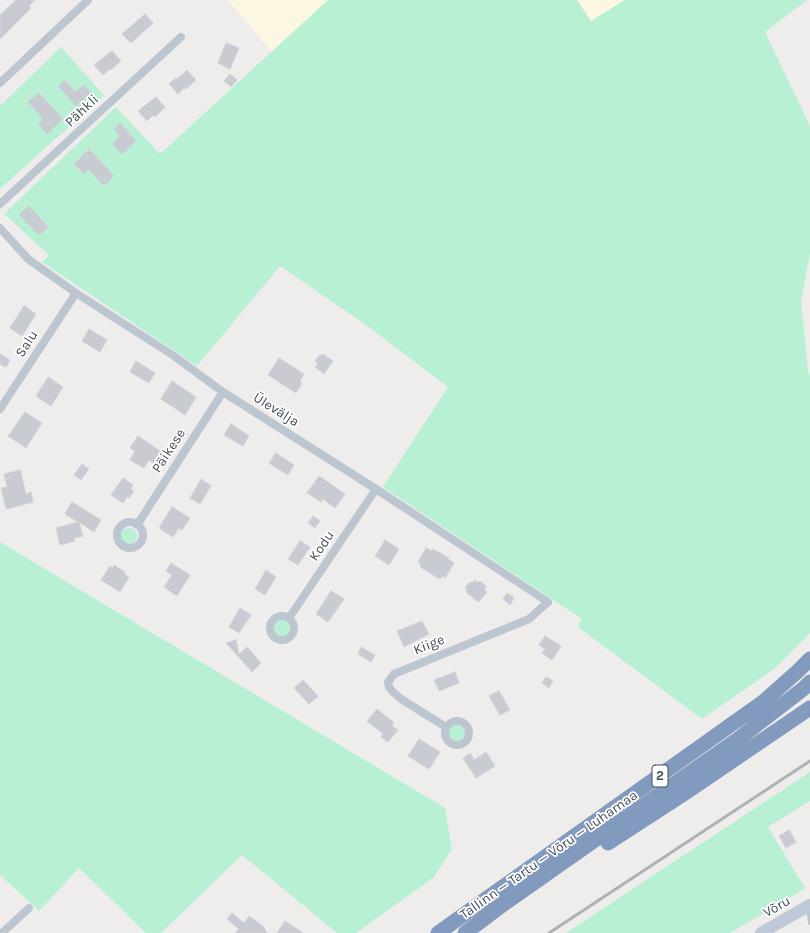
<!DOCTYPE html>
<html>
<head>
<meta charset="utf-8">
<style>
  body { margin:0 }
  canvas { display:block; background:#efecec }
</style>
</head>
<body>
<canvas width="810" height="933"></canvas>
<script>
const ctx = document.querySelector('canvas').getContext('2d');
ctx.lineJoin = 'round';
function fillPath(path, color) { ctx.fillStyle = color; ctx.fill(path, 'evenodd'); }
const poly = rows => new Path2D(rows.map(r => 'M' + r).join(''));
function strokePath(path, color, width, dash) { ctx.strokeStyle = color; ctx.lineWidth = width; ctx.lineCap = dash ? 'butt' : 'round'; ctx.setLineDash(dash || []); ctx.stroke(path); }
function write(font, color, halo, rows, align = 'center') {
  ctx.font = font + ' Karla,sans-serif'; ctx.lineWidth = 3.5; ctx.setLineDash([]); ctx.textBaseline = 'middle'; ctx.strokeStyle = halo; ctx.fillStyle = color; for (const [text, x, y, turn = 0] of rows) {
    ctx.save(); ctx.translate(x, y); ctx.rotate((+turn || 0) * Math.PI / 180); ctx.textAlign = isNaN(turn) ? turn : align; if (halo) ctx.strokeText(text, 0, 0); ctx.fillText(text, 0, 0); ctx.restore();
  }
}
fillPath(poly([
  [228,0,328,0,272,52],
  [577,0,625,0,591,21]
]), '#fcf7e3');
fillPath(poly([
  [328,0,577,0,591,21,625,0,807,0,765,32,810,126,810,253,801,302,808,371,810,376,810,633,774,669,702,719,578,627,582,619,383,487,448,387,366,325,280,266,197,366,42,262,49,255,4,214,116,107,160,154],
  [61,47,104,95,0,189,0,106],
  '121 536a8 8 0 1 1 16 0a8 8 0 1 1-16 0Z',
  [0,542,445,808,452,849,433,878,356,933,337,933,242,855,161,933,146,933,79,868,39,911,0,875],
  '274 628a8 8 0 1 1 16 0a8 8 0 1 1-16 0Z',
  '449 733a8 8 0 1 1 16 0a8 8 0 1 1-16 0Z',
  [810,772,810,801,768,827,805,888,780,904,729,933,566,933]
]), '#b7f0d2');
const building = poly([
  [16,0,35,0,29,6,31,8,0,39,0,15,16,0],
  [145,14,153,23,131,43,122,34,145,14],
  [226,43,239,48,230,69,218,63,226,43],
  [112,51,121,61,111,70,110,69,103,75,94,65,112,51],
  [187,70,196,80,186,89,184,88,178,94,169,84,176,78,177,79,187,70],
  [230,74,237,80,231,87,224,81,230,74],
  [65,80,75,92,84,85,91,93,76,106,58,86,65,80],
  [39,93,63,119,47,134,38,124,43,119,28,102,39,93],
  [156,97,165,107,155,117,153,115,147,121,138,111,156,97],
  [120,123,136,141,122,154,113,144,120,136,114,129,120,123],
  [89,149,114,176,104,186,88,169,84,174,74,164,89,149],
  [29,206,48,227,39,235,19,215,29,206],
  [24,306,36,314,22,336,10,328,24,306],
  [89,329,107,340,100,352,82,341,89,329],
  [0,354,10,360,6,367,0,364,0,354],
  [323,354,333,361,324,374,315,367,318,363,315,361,320,355,321,356,323,354],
  [279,358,304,374,300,381,302,383,296,393,268,375,279,358],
  [136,361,155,373,149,383,130,372,136,361],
  [48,377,63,387,51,406,36,396,48,377],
  [172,381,196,397,185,415,161,399,172,381],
  [25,412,42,423,26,448,8,436,25,412],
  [231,424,249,436,243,446,224,435,231,424],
  [138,436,160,451,153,463,149,460,144,468,130,460,135,451,130,448,138,436],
  [276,453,294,465,288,475,269,463,276,453],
  [82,464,89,469,81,480,74,475,82,464],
  [20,470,26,494,31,492,33,502,6,509,1,488,7,487,4,474,20,470],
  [319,476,345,494,335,508,323,499,321,502,307,493,319,476],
  [123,478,133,485,131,489,134,491,129,498,127,497,123,503,111,495,123,478],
  [201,479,211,486,200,504,190,498,201,479],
  [72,502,101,520,94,532,79,522,83,536,74,538,75,541,60,545,56,528,78,522,65,514,72,502],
  [172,507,190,518,182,530,179,528,173,537,159,528,172,507],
  [313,516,320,521,315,528,308,523,313,516],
  [385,540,399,549,389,565,375,556,385,540],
  [300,541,310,547,298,565,288,559,300,541],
  [426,548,432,551,433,549,449,558,448,559,454,563,445,578,442,576,440,579,420,567,421,564,418,562,426,548],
  [171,563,190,575,177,596,164,587,172,575,166,571,171,563],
  [114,565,125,572,124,574,129,577,120,592,101,580,110,566,113,568,114,565],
  [266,570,276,577,265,595,255,589,266,570],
  [475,580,478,583,480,581,486,586,484,589,487,592,478,602,466,592,467,589,465,588,470,582,472,583,475,580],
  [331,591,344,599,328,622,316,614,331,591],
  [507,593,514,598,510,605,503,599,507,593],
  [240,608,251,615,239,633,229,627,240,608],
  [422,621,429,634,404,647,397,631,422,621],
  [545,636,561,646,552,660,542,653,545,649,539,645,545,636],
  [236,640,239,654,247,647,261,663,252,672,226,643,236,640],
  [361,647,375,655,371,662,358,654,361,647],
  [455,672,459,683,439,691,434,680,455,672],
  [546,677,553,681,549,688,542,683,546,677],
  [303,680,318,696,309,704,294,688,303,680],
  [499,691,510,710,500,715,489,696,499,691],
  [377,709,394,723,392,726,398,730,388,742,381,737,383,734,367,721,377,709],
  [419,739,440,752,429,769,408,756,419,739],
  [486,752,495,766,476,778,463,758,470,753,474,760,486,752],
  [789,830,796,842,786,848,779,836,789,830],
  [232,913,244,923,249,916,263,926,267,933,235,933,239,929,227,919,232,913],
  [285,921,303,933,277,933,285,921]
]);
fillPath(building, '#c9cbd2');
strokePath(building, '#d0d2d9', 1);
strokePath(poly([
  [808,908,810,923]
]), '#bcc6d0', 4);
strokePath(poly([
  [0,83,88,0],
  [0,204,181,37],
  [0,228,28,259,76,293,174,356,223,392,376,489,548,602,529,619,394,674,388,682,389,687,393,692,401,699,446,727],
  [0,409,76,293],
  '117 535a13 13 0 1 1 26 0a13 13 0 1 1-26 0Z',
  [137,525,223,392],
  '270 628a12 12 0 1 1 24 0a12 12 0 1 1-24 0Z',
  [289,618,376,489],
  '445 733a12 12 0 1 1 24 0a12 12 0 1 1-24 0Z',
  [2,933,29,908]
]), '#bcc6d0', 8);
strokePath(poly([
  [761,933,810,905]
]), '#bec8d7', 12);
strokePath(poly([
  [608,843,688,791,810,708],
  [438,933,763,702,798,671,810,659],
  [465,933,505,903,737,740,803,689,810,682]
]), '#819abe', 15);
strokePath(poly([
  [549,933,810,761]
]), '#aeb1b7', 3);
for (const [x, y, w] of [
  [660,776,16]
]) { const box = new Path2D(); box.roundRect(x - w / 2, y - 11, w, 22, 3); ctx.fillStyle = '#fff'; ctx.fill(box); strokePath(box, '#444e5b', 1); }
write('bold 13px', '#444e5b', null, [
  ["2",660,776]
]);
write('14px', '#444e5b', '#fff', [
  ["Pähkli",82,111,-43],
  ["Salu",27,344,-57],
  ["Ülevälja",276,410,32],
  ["Päikese",169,451,-57],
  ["Kodu",322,546,-56],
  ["Kiige",429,645,-22],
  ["Tallinn — Tartu — Võru — Luhamaa",549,855,-35],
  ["Võru",777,907,-30]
]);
</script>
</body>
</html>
